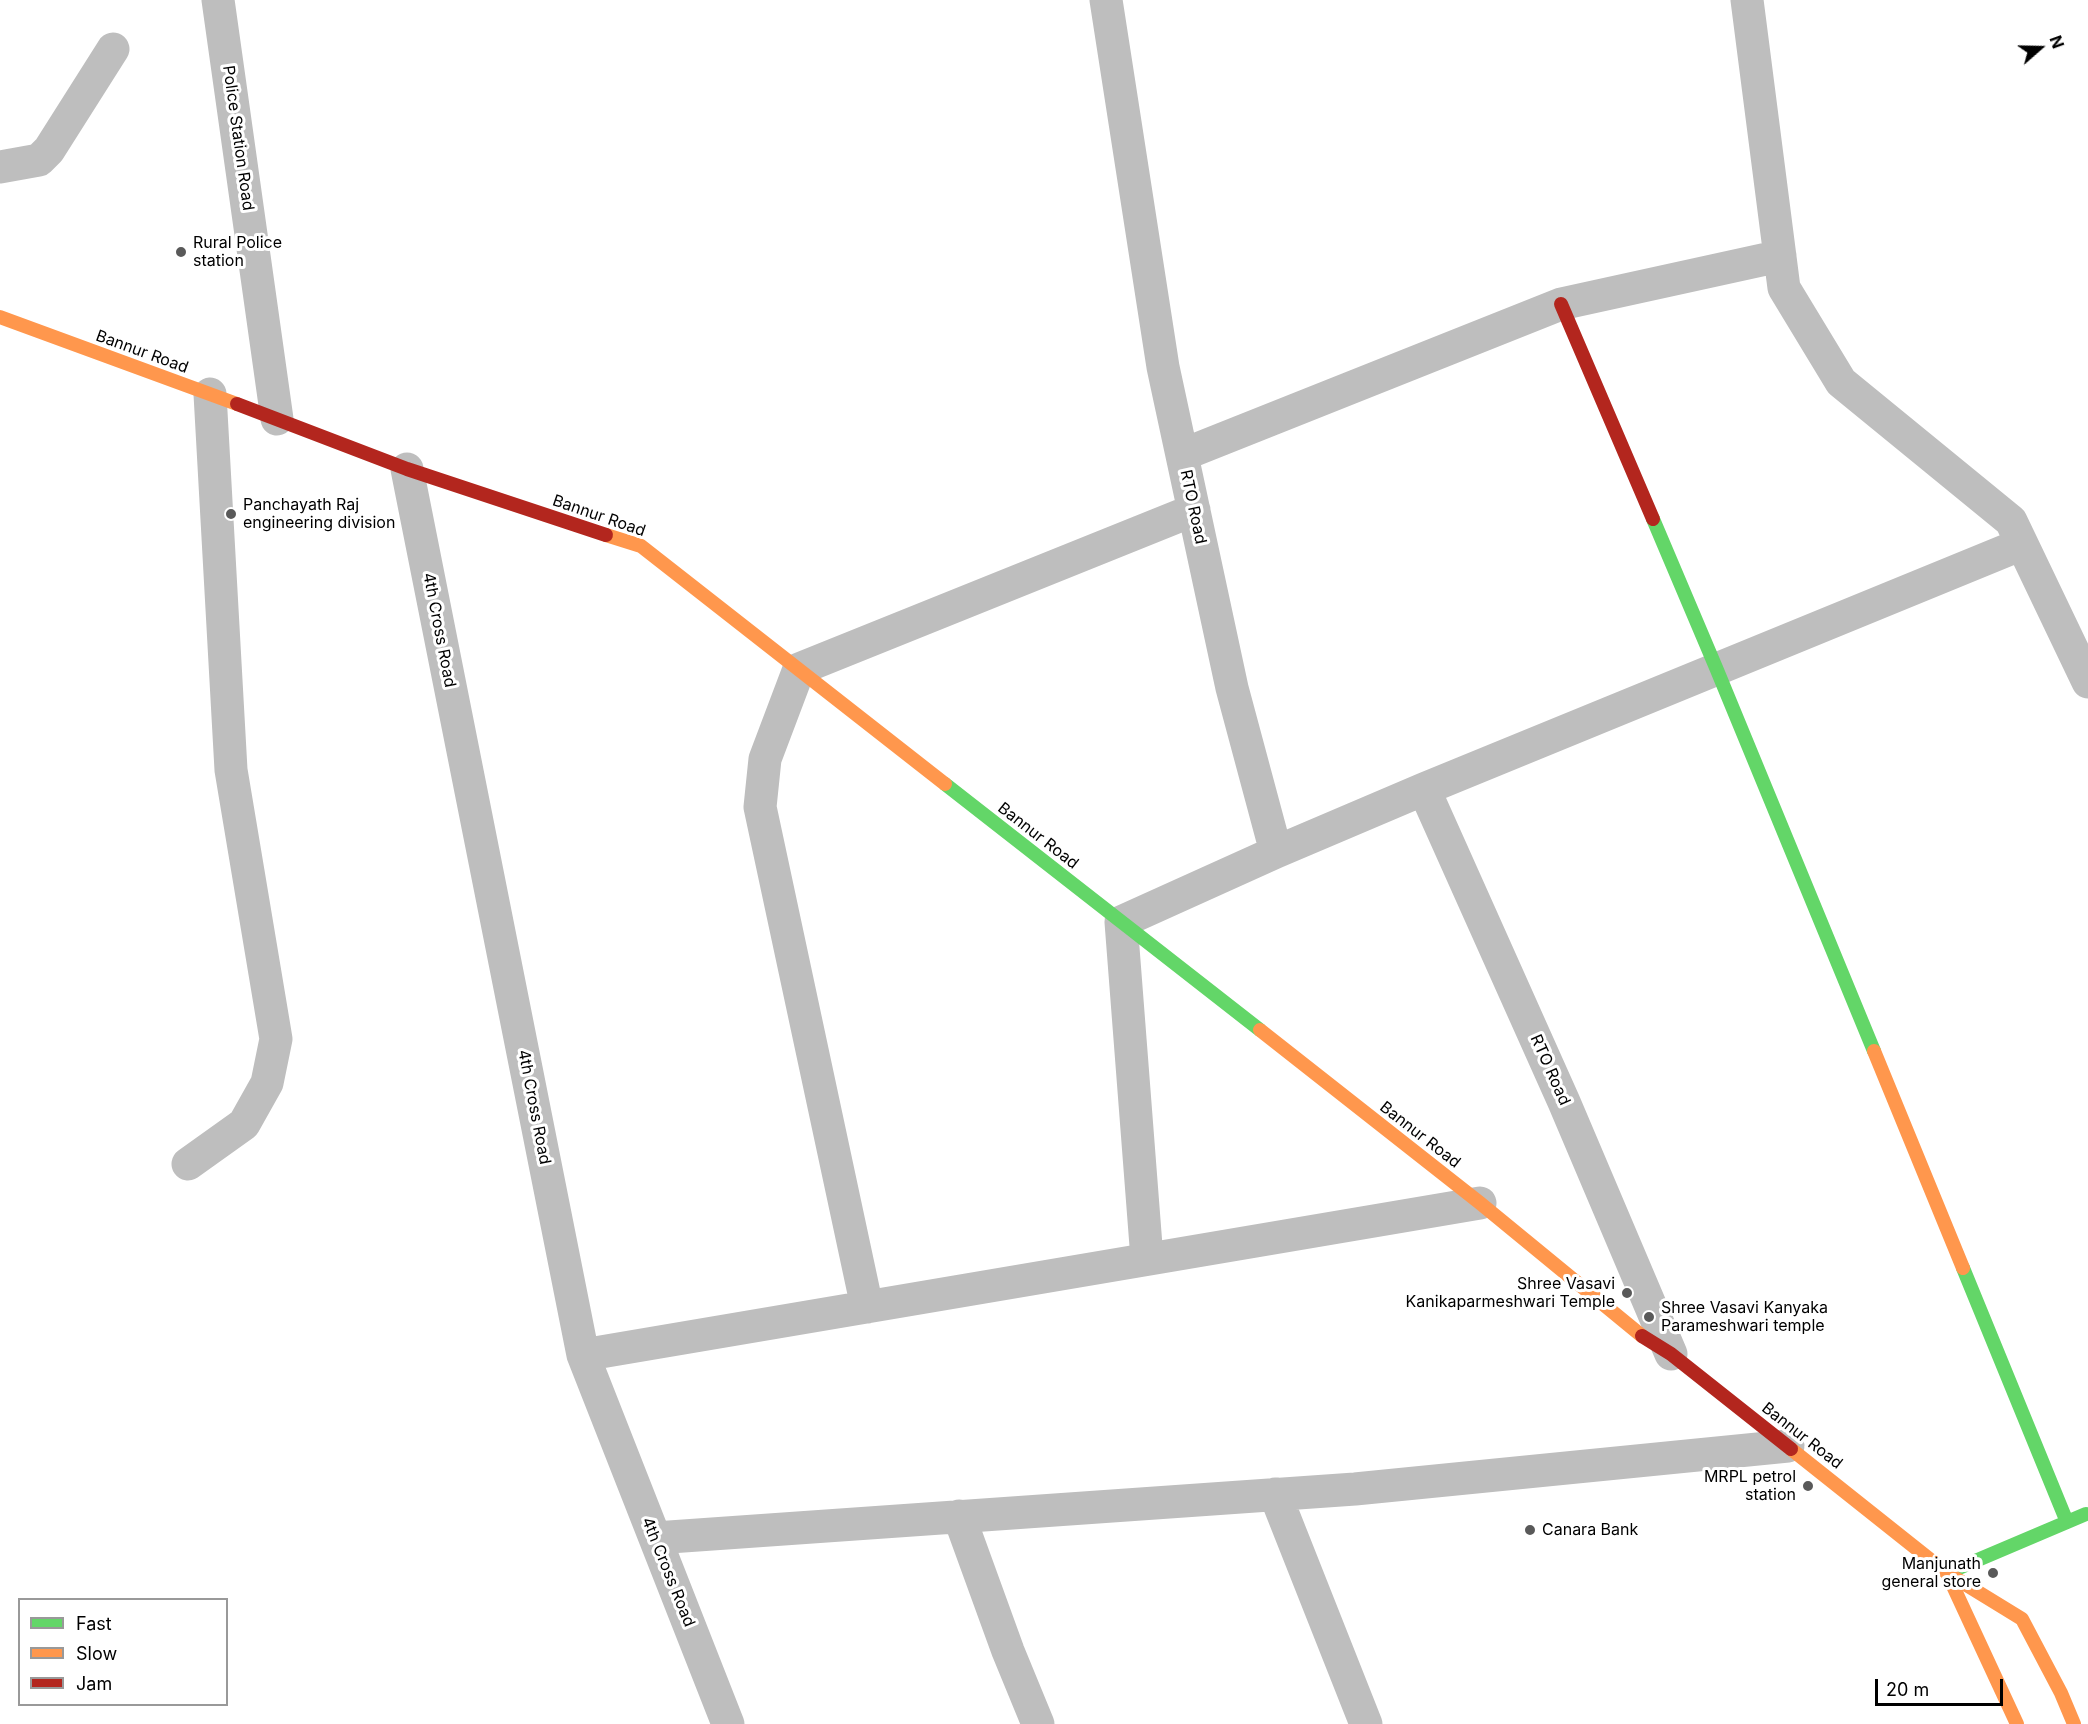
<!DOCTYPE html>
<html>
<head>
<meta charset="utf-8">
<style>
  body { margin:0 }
  #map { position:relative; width:2088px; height:1724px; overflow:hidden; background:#fff; font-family:Inter,sans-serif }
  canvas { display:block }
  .legend { position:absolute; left:18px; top:1598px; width:210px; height:108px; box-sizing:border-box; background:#fff; border:2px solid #999; margin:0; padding:8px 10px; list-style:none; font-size:18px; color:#000 }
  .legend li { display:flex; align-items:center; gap:12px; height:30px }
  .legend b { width:30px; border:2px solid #999 }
  .north { position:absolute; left:2010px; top:18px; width:60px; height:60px; -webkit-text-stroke:4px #fff; paint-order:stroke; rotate:70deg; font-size:16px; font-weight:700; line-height:24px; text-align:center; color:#000 }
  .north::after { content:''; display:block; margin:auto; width:21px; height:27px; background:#000; clip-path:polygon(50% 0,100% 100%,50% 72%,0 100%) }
  .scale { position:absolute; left:1875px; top:1679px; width:128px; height:27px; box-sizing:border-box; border:3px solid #000; border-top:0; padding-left:8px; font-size:18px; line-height:21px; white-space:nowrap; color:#000; -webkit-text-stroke:4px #fff; paint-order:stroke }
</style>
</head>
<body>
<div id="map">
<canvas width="2088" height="1724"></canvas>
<ul class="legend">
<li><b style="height:8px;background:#63d668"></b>Fast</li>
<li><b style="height:8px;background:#ff974d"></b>Slow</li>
<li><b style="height:8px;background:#b3261e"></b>Jam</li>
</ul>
<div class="north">N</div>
<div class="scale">20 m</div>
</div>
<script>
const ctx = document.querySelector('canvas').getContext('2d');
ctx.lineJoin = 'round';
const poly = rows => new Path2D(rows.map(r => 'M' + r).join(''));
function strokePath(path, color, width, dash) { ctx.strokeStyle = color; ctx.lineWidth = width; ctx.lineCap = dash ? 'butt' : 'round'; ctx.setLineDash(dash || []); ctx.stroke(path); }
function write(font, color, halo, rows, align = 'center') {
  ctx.font = font + ' Inter,sans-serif'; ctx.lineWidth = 6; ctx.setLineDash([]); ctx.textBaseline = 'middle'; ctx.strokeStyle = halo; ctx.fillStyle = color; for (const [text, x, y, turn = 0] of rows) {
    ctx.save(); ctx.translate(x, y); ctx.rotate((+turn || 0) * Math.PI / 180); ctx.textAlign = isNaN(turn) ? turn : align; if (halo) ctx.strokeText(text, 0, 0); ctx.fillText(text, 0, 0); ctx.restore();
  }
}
strokePath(poly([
  [218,0,277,419],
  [1106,0,1163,367,1232,688,1276,852],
  [1747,0,1784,288,1841,382,2011,521,2088,682],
  [0,167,39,160,49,150,113,49],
  [1182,455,1561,304,1780,256],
  [407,469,583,1355,728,1724],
  [1424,789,1564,1102,1671,1354],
  [188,1164,244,1124,267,1083,276,1039,231,770,210,394],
  [1147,1259,1121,922,1276,852,1424,789,2022,544],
  [867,1307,760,807,765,759,799,669,1194,510],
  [583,1355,1480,1203],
  [1275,1494,1366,1724],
  [959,1516,1008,1651,1038,1724],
  [655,1538,1355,1489,1788,1446]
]), '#bebebe', 33);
strokePath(poly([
  [1653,519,1717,670,1874,1051],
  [945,784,1260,1030],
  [1963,1268,2067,1522],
  [1947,1573,2086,1514]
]), '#63d668', 14);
strokePath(poly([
  [0,317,237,404],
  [606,535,641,546,945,784],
  [1260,1030,1480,1203,1642,1336],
  [1874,1051,1963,1268],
  [1791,1449,1947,1573,2022,1619,2061,1693,2074,1724],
  [1947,1573,2017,1724]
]), '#ff974d', 14);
strokePath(poly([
  [1561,304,1653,519],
  [237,404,407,469,606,535],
  [1642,1336,1671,1354,1791,1449]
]), '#b3261e', 14);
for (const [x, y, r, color] of [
  [181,252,6,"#595959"],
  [231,514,6,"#595959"],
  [1627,1293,6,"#595959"],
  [1649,1317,6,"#595959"],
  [1808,1486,6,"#595959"],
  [1530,1530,6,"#595959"],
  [1993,1573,6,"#595959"]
]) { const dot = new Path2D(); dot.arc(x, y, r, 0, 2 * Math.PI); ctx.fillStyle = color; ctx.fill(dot); strokePath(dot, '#fff', 2); }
write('16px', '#000', '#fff', [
  ["Police Station Road",238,138,82],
  ["Bannur Road",142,352,20],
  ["RTO Road",1193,507,78],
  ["Bannur Road",599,516,19],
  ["4th Cross Road",439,630,79],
  ["Bannur Road",1038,836,38],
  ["RTO Road",1550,1070,66],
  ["4th Cross Road",534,1107,79],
  ["Bannur Road",1420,1135,38],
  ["Bannur Road",1802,1436,38],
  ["4th Cross Road",668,1572,68]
]);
write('16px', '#000', '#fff', [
  ["Rural Police",193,243],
  ["station",193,261],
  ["Panchayath Raj",243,505],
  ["engineering division",243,523],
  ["Shree Vasavi",1615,1284,"right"],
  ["Kanikaparmeshwari Temple",1615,1302,"right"],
  ["Shree Vasavi Kanyaka",1661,1308],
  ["Parameshwari temple",1661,1326],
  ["MRPL petrol",1796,1477,"right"],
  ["station",1796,1495,"right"],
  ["Canara Bank",1542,1530],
  ["Manjunath",1981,1564,"right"],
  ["general store",1981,1582,"right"]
], 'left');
</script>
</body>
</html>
